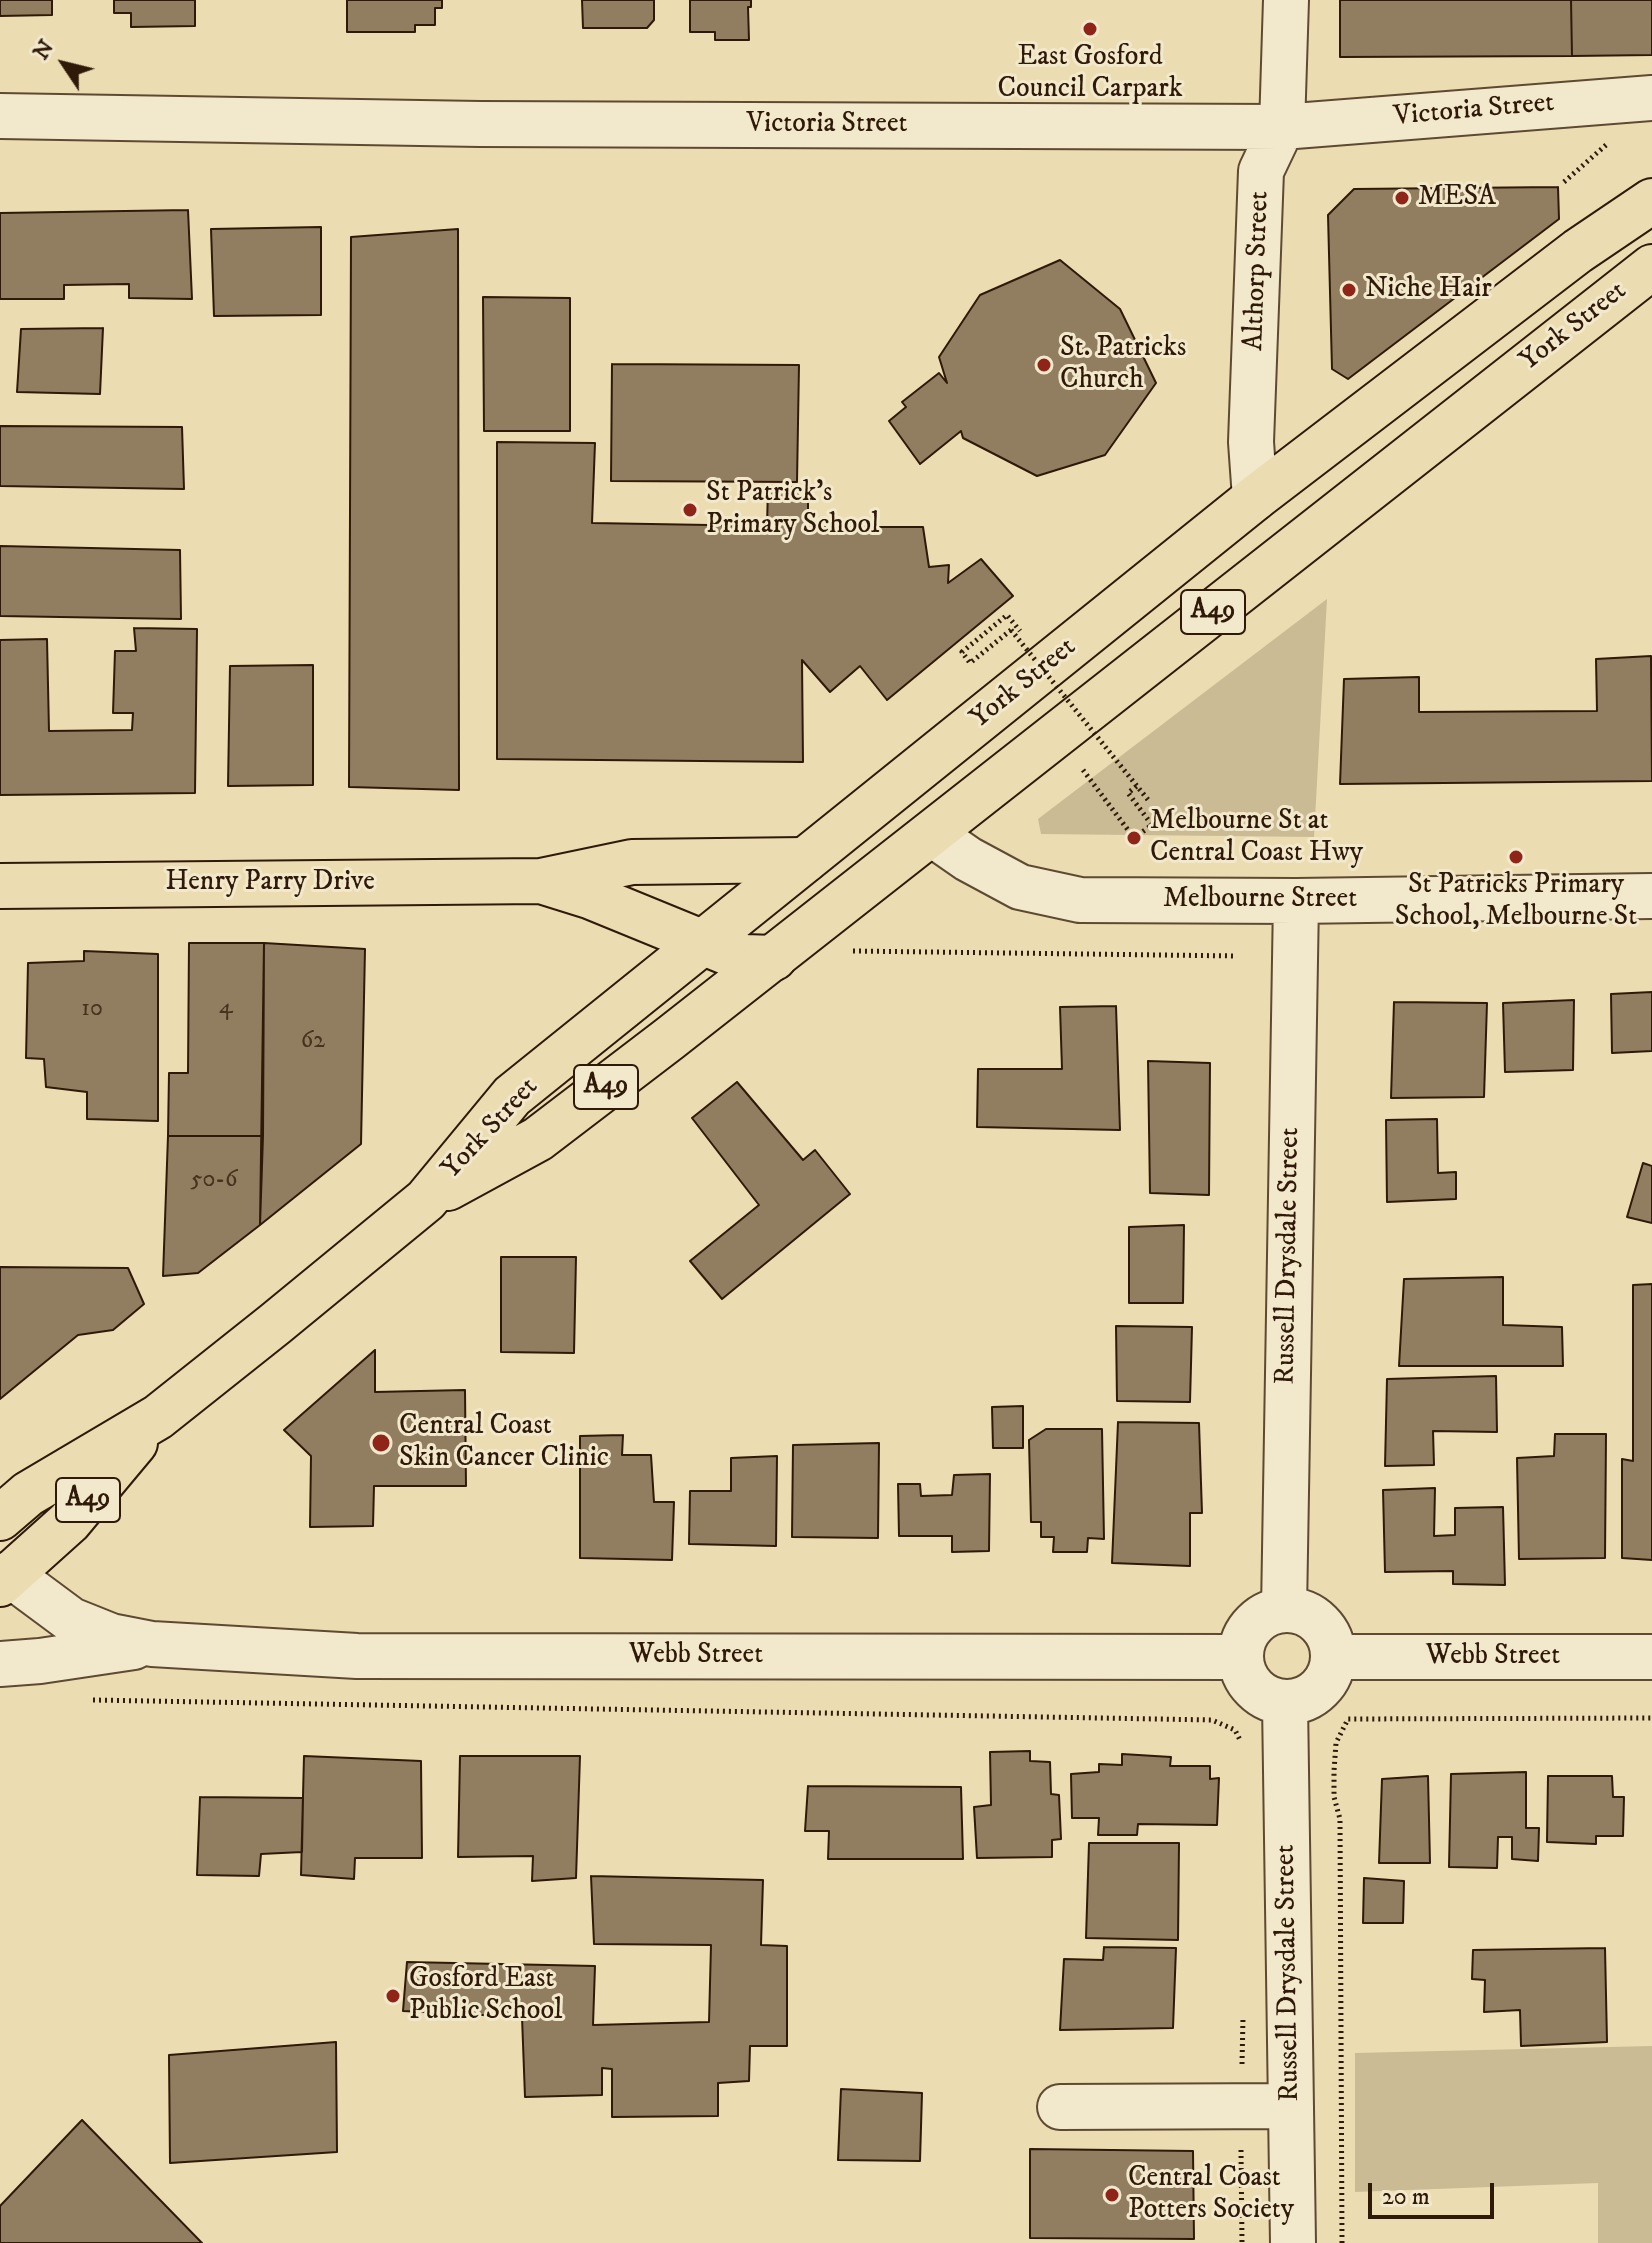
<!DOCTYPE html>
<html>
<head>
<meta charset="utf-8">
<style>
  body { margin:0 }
  #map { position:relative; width:1652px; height:2243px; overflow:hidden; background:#ebdcb1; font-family:"IM FELL DW Pica",serif }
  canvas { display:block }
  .north { position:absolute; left:24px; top:24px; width:80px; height:80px; -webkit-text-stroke:6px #f2e8cc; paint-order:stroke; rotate:305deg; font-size:22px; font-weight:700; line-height:32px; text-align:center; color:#2f1908 }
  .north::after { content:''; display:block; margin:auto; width:28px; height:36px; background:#2f1908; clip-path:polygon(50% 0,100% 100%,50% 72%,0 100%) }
  .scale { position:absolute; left:1368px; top:2183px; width:126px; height:36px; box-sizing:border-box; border:4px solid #2f1908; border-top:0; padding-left:10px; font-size:24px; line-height:28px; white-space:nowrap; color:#2f1908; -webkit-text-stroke:6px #f2e8cc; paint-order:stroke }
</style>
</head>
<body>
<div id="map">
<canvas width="1652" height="2243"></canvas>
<div class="north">N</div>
<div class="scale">20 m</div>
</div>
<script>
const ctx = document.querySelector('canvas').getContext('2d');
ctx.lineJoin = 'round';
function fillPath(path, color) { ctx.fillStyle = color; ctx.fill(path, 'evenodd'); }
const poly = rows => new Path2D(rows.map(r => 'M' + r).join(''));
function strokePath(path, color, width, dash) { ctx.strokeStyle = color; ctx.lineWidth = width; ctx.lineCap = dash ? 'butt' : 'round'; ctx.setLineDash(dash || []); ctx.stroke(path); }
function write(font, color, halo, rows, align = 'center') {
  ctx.font = font + ' "IM FELL DW Pica",serif'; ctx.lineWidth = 6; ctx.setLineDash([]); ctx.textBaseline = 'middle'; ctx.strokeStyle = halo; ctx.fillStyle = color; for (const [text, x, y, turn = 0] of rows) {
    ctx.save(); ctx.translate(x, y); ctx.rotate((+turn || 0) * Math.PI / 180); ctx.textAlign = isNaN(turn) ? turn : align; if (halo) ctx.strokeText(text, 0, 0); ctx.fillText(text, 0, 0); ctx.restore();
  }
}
fillPath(poly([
  [1327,599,1314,837,1041,834,1038,819],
  [1652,2046,1652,2243,1598,2243,1598,2183,1355,2192,1355,2053]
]), '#cbbb94');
const building = poly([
  [0,0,52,0,52,15,0,16,0,0],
  [114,0,195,0,195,26,131,27,131,13,114,13,114,0],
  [347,0,442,0,442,8,435,8,435,25,415,25,415,32,347,32,347,0],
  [582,0,654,0,654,20,647,28,583,28,582,0],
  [690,0,751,0,751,7,748,7,749,40,715,40,715,32,690,32,690,0],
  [1340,0,1571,0,1572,56,1340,57,1340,0],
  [1571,0,1652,0,1652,55,1572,56,1571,0],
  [1558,187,1559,219,1348,379,1332,369,1328,215,1354,189,1558,187],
  [188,210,192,299,129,298,129,284,64,285,64,299,0,299,0,213,188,210],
  [321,227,321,315,214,316,211,229,321,227],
  [458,229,459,790,349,787,351,237,458,229],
  [1060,260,1120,309,1156,383,1105,455,1037,476,963,438,961,431,920,464,889,421,906,407,902,402,939,373,947,383,939,357,980,295,1060,260],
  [483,297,570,298,570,431,484,431,483,297],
  [103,328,100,394,17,392,21,329,103,328],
  [612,364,799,365,797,482,611,481,612,364],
  [0,426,182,427,184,489,0,486,0,426],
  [497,442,595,443,592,523,767,526,768,487,808,487,808,527,923,527,929,567,949,565,948,583,981,559,1013,596,887,700,860,666,830,692,802,660,803,762,497,759,497,442],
  [0,546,180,550,181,619,0,616,0,546],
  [134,628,197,629,195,793,0,795,0,640,47,639,49,731,132,730,133,713,113,713,115,651,136,651,134,628],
  [1651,656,1652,781,1340,784,1344,679,1419,677,1419,712,1597,711,1596,659,1651,656],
  [313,665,313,785,228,786,230,666,313,665],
  [189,943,264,943,263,1136,168,1136,169,1073,188,1073,189,943],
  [264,943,365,949,361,1144,260,1225,264,943],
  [84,951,158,954,158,1121,87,1119,87,1092,46,1087,44,1059,26,1058,28,963,84,961,84,951],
  [1652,992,1652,1051,1612,1053,1611,994,1652,992],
  [1574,1000,1573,1070,1505,1072,1503,1003,1574,1000],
  [1394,1002,1487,1003,1484,1097,1391,1098,1394,1002],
  [1116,1006,1120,1130,977,1127,978,1069,1062,1069,1060,1007,1116,1006],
  [1148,1061,1210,1063,1209,1195,1150,1193,1148,1061],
  [737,1082,803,1160,815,1150,850,1194,722,1299,690,1261,759,1205,692,1118,737,1082],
  [1437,1119,1438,1173,1456,1172,1456,1199,1387,1202,1386,1120,1437,1119],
  [168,1136,263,1136,260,1225,198,1273,163,1276,168,1136],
  [1643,1163,1652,1166,1652,1223,1627,1217,1643,1163],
  [1184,1225,1183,1303,1129,1303,1129,1227,1184,1225],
  [501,1257,576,1257,574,1353,501,1352,501,1257],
  [0,1267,128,1268,144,1304,113,1330,78,1335,0,1399,0,1267],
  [1503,1277,1503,1325,1562,1327,1563,1366,1399,1366,1404,1279,1503,1277],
  [1652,1284,1652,1560,1622,1558,1622,1459,1633,1461,1633,1285,1652,1284],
  [1116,1326,1192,1327,1190,1402,1117,1401,1116,1326],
  [375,1350,375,1392,465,1390,466,1486,374,1486,373,1526,310,1527,311,1456,284,1430,375,1350],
  [1496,1376,1497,1432,1433,1431,1434,1465,1385,1466,1387,1379,1496,1376],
  [1023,1406,1023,1448,993,1448,992,1407,1023,1406],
  [1118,1422,1199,1423,1202,1513,1190,1513,1190,1566,1112,1563,1118,1422],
  [1046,1429,1102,1429,1104,1539,1088,1538,1087,1552,1053,1552,1054,1537,1041,1537,1041,1522,1031,1522,1029,1440,1046,1429],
  [1555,1434,1606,1434,1605,1558,1519,1559,1517,1458,1554,1456,1555,1434],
  [623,1435,622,1455,651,1455,654,1502,674,1502,672,1560,580,1558,580,1436,623,1435],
  [879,1443,878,1538,792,1537,793,1445,879,1443],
  [777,1456,776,1546,689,1544,690,1491,731,1491,731,1458,777,1456],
  [990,1474,989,1551,952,1552,952,1536,899,1536,898,1484,920,1484,921,1496,952,1495,954,1475,990,1474],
  [1435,1488,1434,1536,1455,1535,1455,1508,1503,1507,1505,1585,1453,1584,1453,1571,1385,1572,1383,1490,1435,1488],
  [1030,1751,1030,1761,1050,1762,1051,1794,1059,1795,1061,1839,1052,1840,1052,1857,977,1858,974,1807,991,1805,990,1752,1030,1751],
  [1122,1754,1171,1757,1170,1766,1210,1766,1210,1779,1219,1778,1217,1825,1138,1824,1137,1835,1098,1835,1099,1818,1072,1818,1071,1774,1099,1772,1099,1764,1122,1765,1122,1754],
  [304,1756,421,1761,422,1858,355,1858,354,1879,301,1875,304,1756],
  [460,1756,580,1756,576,1878,532,1881,533,1856,458,1857,460,1756],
  [1526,1772,1526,1828,1539,1828,1538,1861,1512,1859,1512,1837,1498,1837,1497,1868,1449,1867,1451,1774,1526,1772],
  [1428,1776,1430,1863,1379,1863,1382,1779,1428,1776],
  [1548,1776,1612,1776,1613,1797,1624,1797,1623,1836,1596,1836,1596,1844,1547,1842,1548,1776],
  [808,1786,961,1787,963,1859,828,1859,829,1831,805,1831,808,1786],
  [200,1797,303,1798,302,1852,261,1854,259,1876,197,1875,200,1797],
  [1089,1843,1179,1843,1178,1940,1086,1938,1089,1843],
  [591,1876,763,1880,761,1945,787,1946,787,2046,750,2046,749,2081,718,2083,718,2116,612,2117,612,2069,602,2068,602,2095,525,2097,522,2017,403,2011,407,1962,595,1966,593,2025,709,2022,711,1945,594,1944,591,1876],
  [1364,1878,1404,1881,1403,1923,1363,1923,1364,1878],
  [1104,1947,1176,1948,1173,2028,1060,2030,1064,1959,1103,1960,1104,1947],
  [1605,1948,1607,2042,1521,2046,1520,2010,1484,2012,1485,1980,1472,1979,1473,1950,1605,1948],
  [336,2042,337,2152,170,2163,169,2055,336,2042],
  [841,2089,922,2093,920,2161,838,2160,841,2089],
  [82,2120,202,2243,0,2243,0,2206,82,2120],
  [1030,2149,1193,2151,1194,2239,1030,2238,1030,2149]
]);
fillPath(building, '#917e60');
strokePath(building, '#2f1908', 2);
const minor = poly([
  [0,116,480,124,1282,127,1652,98],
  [1255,498,1251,442,1261,171,1282,127,1286,0],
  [932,834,968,859,1020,887,1080,900,1296,901,1652,896],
  [9,1574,71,1620,111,1636,152,1644,357,1656,1241,1657],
  [1284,1610,1296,901],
  '1241 1656a46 46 0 1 1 92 0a46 46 0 1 1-92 0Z',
  [1333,1657,1652,1657],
  [0,1664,40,1661,134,1647],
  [1285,1703,1293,2243],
  [1060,2107,1291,2106]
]);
const major = poly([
  [541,881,589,896,726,952,745,957,774,958],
  [0,886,541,881,632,862,805,860]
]);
const highway = poly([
  [448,1188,538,1139,669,1039,1652,267],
  [0,1518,28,1494,158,1417,275,1324,426,1200,512,1096,1255,498,1578,251,1652,201],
  [0,1584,69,1522,135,1443]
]);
strokePath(minor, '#5e4a32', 48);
strokePath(major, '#2f1908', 48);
strokePath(highway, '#2f1908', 48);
strokePath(poly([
  [1564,182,1606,145],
  [1011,630,970,663,962,652,1007,615,1020,631],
  [1083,770,1134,838,1152,825,1128,793,1137,786],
  [853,951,1237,956],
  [93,1700,1212,1720,1235,1730,1241,1742],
  [1242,2064,1243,2018],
  [1241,2150,1242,2243],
  [1342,2243,1340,1819,1334,1797,1334,1771,1336,1743,1348,1719,1652,1718]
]), '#2f1908', 5, [2, 4]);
strokePath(minor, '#f2e8cc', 44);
strokePath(major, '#ebdcb1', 44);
strokePath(highway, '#ebdcb1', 44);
strokePath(poly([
  [1011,630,1149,801]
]), '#2f1908', 5, [2, 4]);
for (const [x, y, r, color] of [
  [1090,29,8,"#8f2418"],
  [1402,198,8,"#8f2418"],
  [1349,290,8,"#8f2418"],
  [1044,365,8,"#8f2418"],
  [690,510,8,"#8f2418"],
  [1134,838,8,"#8f2418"],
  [1516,857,8,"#8f2418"],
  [381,1443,10,"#8f2418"],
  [393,1996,8,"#8f2418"],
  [1112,2195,8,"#8f2418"]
]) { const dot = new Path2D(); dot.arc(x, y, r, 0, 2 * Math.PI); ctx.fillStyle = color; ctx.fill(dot); strokePath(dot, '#f2e8cc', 3); }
write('24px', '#48321e', null, [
  ["4",226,1008],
  ["10",92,1010],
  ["62",313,1042],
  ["50-6",214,1181]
]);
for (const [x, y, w] of [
  [1213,612,64],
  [606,1087,64],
  [88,1500,64]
]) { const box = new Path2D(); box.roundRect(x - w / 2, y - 22, w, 44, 6); ctx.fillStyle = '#f2e8cc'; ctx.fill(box); strokePath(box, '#2f1908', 2); }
write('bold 26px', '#2f1908', null, [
  ["A49",1213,612],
  ["A49",606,1087],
  ["A49",88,1500]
]);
write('28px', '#2f1908', '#f2e8cc', [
  ["East Gosford",1090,58,"center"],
  ["Council Carpark",1090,90,"center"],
  ["MESA",1418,198],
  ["Niche Hair",1365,290],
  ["St. Patricks",1060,349],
  ["Church",1060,381],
  ["St Patrick's",706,494],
  ["Primary School",706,526],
  ["Melbourne St at",1150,822],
  ["Central Coast Hwy",1150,854],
  ["St Patricks Primary",1516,886,"center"],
  ["School, Melbourne St",1516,918,"center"],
  ["Central Coast",399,1427],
  ["Skin Cancer Clinic",399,1459],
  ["Gosford East",409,1980],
  ["Public School",409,2012],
  ["Central Coast",1128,2179],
  ["Potters Society",1128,2211]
], 'left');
write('28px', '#2f1908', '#f2e8cc', [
  ["Victoria Street",1474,111,-5],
  ["Victoria Street",827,125],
  ["Althorp Street",1258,271,-88],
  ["York Street",1574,327,-38],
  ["York Street",1024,684,-39],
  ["Henry Parry Drive",270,883],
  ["Melbourne Street",1260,900],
  ["York Street",491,1129,-47],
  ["Russell Drysdale Street",1289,1256,-89],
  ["Webb Street",696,1656],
  ["Webb Street",1493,1657],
  ["Russell Drysdale Street",1289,1973,-91]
]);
</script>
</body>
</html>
